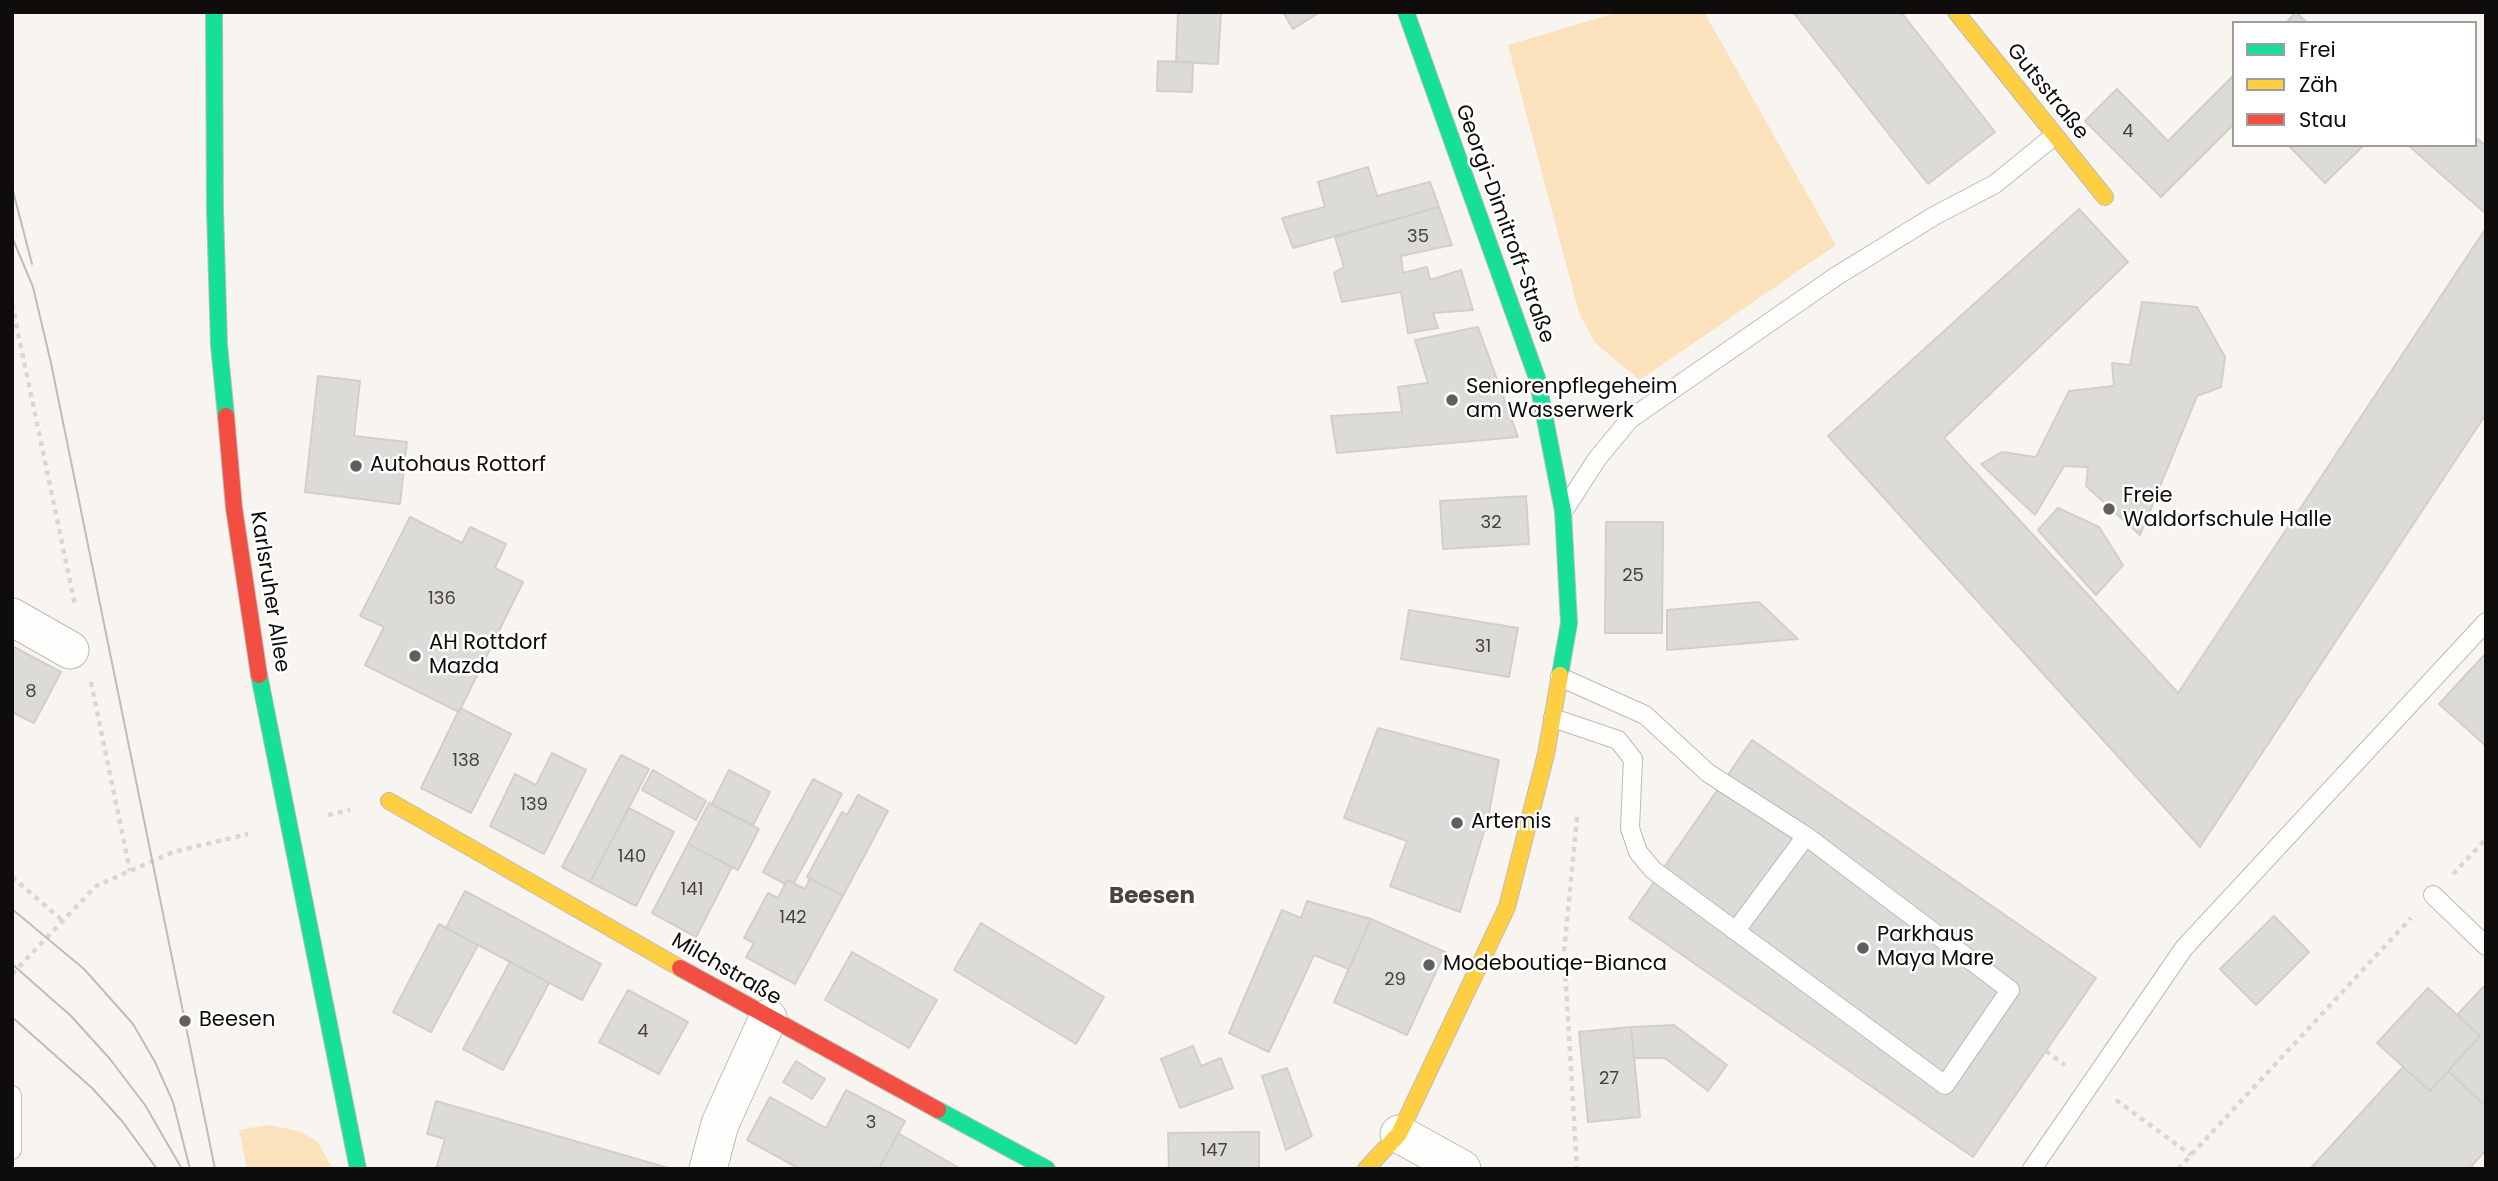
<!DOCTYPE html>
<html>
<head>
<meta charset="utf-8">
<style>
  body { margin:0 }
  #map { position:relative; width:2498px; height:1181px; overflow:hidden; background:#f8f5f0; font-family:Poppins,sans-serif }
  canvas { display:block }
  .frame { position:absolute; inset:0; border:14px solid #0f0d0b; pointer-events:none }
  .legend { position:absolute; left:2232px; top:21px; width:245px; height:126px; box-sizing:border-box; background:#fff; border:2px solid #9f9e9d; margin:0; padding:9px 12px; list-style:none; font-size:21px; color:#0f0d0b }
  .legend li { display:flex; align-items:center; gap:14px; height:35px }
  .legend b { width:35px; border:2px solid #9f9e9d }
</style>
</head>
<body>
<div id="map">
<canvas width="2498" height="1181"></canvas>
<div class="frame"></div>
<ul class="legend">
<li><b style="height:9px;background:#16e098"></b>Frei</li>
<li><b style="height:9px;background:#ffcf43"></b>Zäh</li>
<li><b style="height:9px;background:#f24e42"></b>Stau</li>
</ul>
</div>
<script>
const ctx = document.querySelector('canvas').getContext('2d');
ctx.lineJoin = 'round';
function fillPath(path, color) { ctx.fillStyle = color; ctx.fill(path, 'evenodd'); }
const poly = rows => new Path2D(rows.map(r => 'M' + r).join(''));
function strokePath(path, color, width, dash) { ctx.strokeStyle = color; ctx.lineWidth = width; ctx.lineCap = dash ? 'butt' : 'round'; ctx.setLineDash(dash || []); ctx.stroke(path); }
function write(font, color, halo, rows, align = 'center') {
  ctx.font = font + ' Poppins,sans-serif'; ctx.lineWidth = 5; ctx.setLineDash([]); ctx.textBaseline = 'middle'; ctx.strokeStyle = halo; ctx.fillStyle = color; for (const [text, x, y, turn = 0] of rows) {
    ctx.save(); ctx.translate(x, y); ctx.rotate((+turn || 0) * Math.PI / 180); ctx.textAlign = isNaN(turn) ? turn : align; if (halo) ctx.strokeText(text, 0, 0); ctx.fillText(text, 0, 0); ctx.restore();
  }
}
fillPath(poly([
  [1619,12,1704,12,1836,245,1640,380,1596,344,1579,313,1508,45],
  [267,1125,299,1131,318,1142,333,1169,247,1169,239,1130]
]), '#fbe2bd');
const building = poly([
  [1178,12,1221,12,1218,64,1176,62,1178,12],
  [1283,12,1320,12,1293,29,1283,12],
  [1793,12,1901,12,1995,132,1928,184,1793,12],
  [2296,12,2307,23,2286,23,2296,12],
  [1158,61,1193,62,1192,92,1157,91,1158,61],
  [2234,75,2234,124,2161,197,2085,121,2117,89,2168,141,2234,75],
  [2475,137,2486,146,2486,214,2408,145,2475,145,2475,137],
  [2288,145,2364,145,2325,183,2288,145],
  [1368,167,1377,196,1430,182,1439,207,1293,248,1282,218,1325,207,1318,182,1368,167],
  [1439,207,1452,245,1401,256,1403,273,1427,267,1430,280,1461,270,1473,310,1433,313,1438,328,1408,333,1401,292,1342,302,1334,273,1344,267,1335,237,1439,207],
  [2079,209,2128,262,1944,438,2178,693,2486,228,2486,414,2200,847,1828,436,2079,209],
  [2142,302,2197,307,2225,357,2221,387,2197,396,2140,535,2086,486,2088,467,2064,466,2035,515,1981,464,2002,452,2036,457,2069,391,2114,386,2112,363,2130,365,2142,302],
  [1478,327,1518,437,1337,453,1331,416,1402,412,1398,387,1428,383,1415,340,1478,327],
  [318,376,360,381,354,436,407,442,400,504,305,492,318,376],
  [1526,496,1529,544,1443,549,1440,501,1526,496],
  [2058,508,2099,527,2123,565,2096,595,2038,530,2058,508],
  [410,517,462,543,470,527,506,544,495,568,523,582,459,712,365,665,384,627,360,616,410,517],
  [1606,522,1663,522,1662,633,1605,633,1606,522],
  [1759,602,1798,639,1667,650,1667,610,1759,602],
  [1409,610,1518,628,1509,677,1401,659,1409,610],
  [12,646,61,672,34,723,12,712,12,646],
  [2486,653,2486,746,2439,704,2486,653],
  [460,708,511,734,471,813,421,788,460,708],
  [1378,728,1499,760,1488,818,1460,912,1390,886,1407,841,1344,818,1378,728],
  [1752,740,2096,978,1973,1157,1629,918,1752,740],
  [552,753,586,770,544,854,490,826,515,774,536,785,552,753],
  [621,755,649,769,590,882,562,867,621,755],
  [653,770,706,801,696,820,642,790,653,770],
  [729,770,770,792,753,825,712,804,729,770],
  [813,779,842,794,794,883,787,880,785,884,763,872,813,779],
  [858,795,888,811,843,896,807,877,842,812,847,815,858,795],
  [709,803,759,829,738,870,688,844,709,803],
  [629,808,674,832,636,906,590,882,629,808],
  [688,844,732,867,696,937,652,913,688,844],
  [810,878,843,896,795,984,746,957,754,943,744,938,768,893,778,898,787,880,805,889,810,878],
  [465,891,601,964,582,1000,446,928,465,891],
  [1307,901,1371,919,1349,969,1314,955,1269,1052,1229,1033,1282,910,1301,918,1307,901],
  [2274,916,2309,952,2256,1005,2220,969,2274,916],
  [1371,919,1445,952,1407,1035,1334,1002,1371,919],
  [981,923,1104,997,1076,1044,954,970,981,923],
  [439,924,478,945,431,1032,393,1012,439,924],
  [852,952,937,1000,909,1048,825,1000,852,952],
  [510,962,549,983,503,1070,463,1049,510,962],
  [2486,984,2486,1107,2448,1071,2480,1036,2457,1015,2486,984],
  [2428,988,2480,1036,2430,1091,2377,1043,2428,988],
  [628,990,688,1022,659,1074,599,1042,628,990],
  [1674,1025,1727,1065,1708,1091,1665,1058,1634,1058,1631,1027,1674,1025],
  [1631,1027,1640,1117,1588,1122,1579,1032,1631,1027],
  [1193,1046,1201,1066,1221,1058,1233,1088,1180,1108,1161,1059,1193,1046],
  [796,1061,825,1079,812,1099,783,1082,796,1061],
  [2403,1067,2430,1091,2448,1071,2486,1107,2486,1150,2469,1169,2310,1169,2403,1067],
  [1287,1068,1312,1136,1286,1150,1262,1076,1287,1068],
  [846,1090,905,1121,879,1169,800,1169,747,1140,770,1097,826,1128,846,1090],
  [436,1101,672,1169,436,1169,445,1139,427,1134,436,1101],
  [1259,1132,1259,1169,1169,1169,1168,1133,1259,1132],
  [898,1133,961,1169,879,1169,898,1133]
]);
fillPath(building, '#dddbd7');
strokePath(building, '#d1cfcb', 2);
const lane = poly([
  [1566,507,1597,459,1630,419,1835,277,1934,216,1995,184,2054,136],
  [1560,677,1645,715,1708,773,1806,836],
  [1553,718,1618,740,1633,759,1630,828,1638,852,1653,870,1945,1085,2010,990,1806,836,1737,929],
  [2433,895,2486,946],
  [12,1095,12,1150],
  [2032,1169,2184,948,2486,622]
]);
const street = poly([
  [12,617,70,650],
  [1399,1134,1462,1169],
  [708,1169,720,1124,768,1018]
]);
const fast = poly([
  [214,12,215,210,219,345,226,416],
  [1406,12,1537,378,1563,511,1569,623,1560,675],
  [259,675,358,1169],
  [938,1110,1047,1169]
]);
const slow = poly([
  [1956,12,2105,197],
  [389,801,680,968],
  [1366,1169,1399,1134,1507,907,1546,754,1560,675]
]);
const jam = poly([
  [226,416,234,508,259,675],
  [680,968,938,1110]
]);
strokePath(lane, '#bdbbb7', 20);
strokePath(street, '#bdbbb7', 39);
strokePath(fast, '#bdbbb7', 18);
strokePath(slow, '#bdbbb7', 18);
strokePath(jam, '#bdbbb7', 18);
strokePath(poly([
  [12,304,75,605],
  [91,682,130,871],
  [328,815,350,810],
  [1577,817,1564,952,1577,1169],
  [2453,874,2486,839],
  [12,877,62,920],
  [12,974,96,886,173,852,248,834],
  [2046,1051,2065,1065],
  [2116,1100,2191,1155],
  [2178,1169,2411,918]
]), '#d9d7d6', 4.5, [5, 5]);
strokePath(lane, '#fefefd', 18);
strokePath(street, '#fefefd', 37);
strokePath(fast, '#16e098', 16);
strokePath(slow, '#ffcf43', 16);
strokePath(jam, '#f24e42', 16);
strokePath(poly([
  [12,187,32,264],
  [12,237,33,287,51,363,215,1169],
  [12,909,84,969,133,1024,155,1062,173,1102,190,1169],
  [12,964,71,1016,110,1059,145,1105,182,1169],
  [12,1017,92,1088,122,1121,157,1169]
]), '#bdbdbc', 2);
for (const [x, y, r, color] of [
  [1452,400,7,"#615e5b"],
  [356,466,7,"#615e5b"],
  [2109,509,7,"#615e5b"],
  [415,656,7,"#615e5b"],
  [1457,823,7,"#615e5b"],
  [1863,948,7,"#615e5b"],
  [1429,965,7,"#615e5b"],
  [185,1021,7,"#615e5b"]
]) { const dot = new Path2D(); dot.arc(x, y, r, 0, 2 * Math.PI); ctx.fillStyle = color; ctx.fill(dot); strokePath(dot, '#fff', 2.5); }
write('18px', '#454340', null, [
  ["4",2128,132],
  ["35",1418,237],
  ["32",1491,523],
  ["25",1633,576],
  ["136",442,599],
  ["31",1483,647],
  ["8",31,692],
  ["138",466,761],
  ["139",534,805],
  ["140",632,857],
  ["141",692,890],
  ["142",793,918],
  ["29",1395,980],
  ["4",643,1032],
  ["27",1609,1079],
  ["3",871,1123],
  ["147",1214,1151]
]);
write('21px', '#0f0d0b', '#fff', [
  ["Gutsstraße",2047,92,51],
  ["Georgi-Dimitroff-Straße",1504,224,70],
  ["Karlsruher Allee",269,592,81],
  ["Milchstraße",726,970,30]
]);
write('21px', '#0f0d0b', '#fff', [
  ["Seniorenpflegeheim",1466,388],
  ["am Wasserwerk",1466,412],
  ["Autohaus Rottorf",370,466],
  ["Freie",2123,497],
  ["Waldorfschule Halle",2123,521],
  ["AH Rottdorf",429,644],
  ["Mazda",429,668],
  ["Artemis",1471,823],
  ["Parkhaus",1877,936],
  ["Maya Mare",1877,960],
  ["Modeboutiqe-Bianca",1443,965],
  ["Beesen",199,1021]
], 'left');
write('bold 23px', '#49443d', '#fff', [
  ["Beesen",1152,897]
]);
</script>
</body>
</html>
